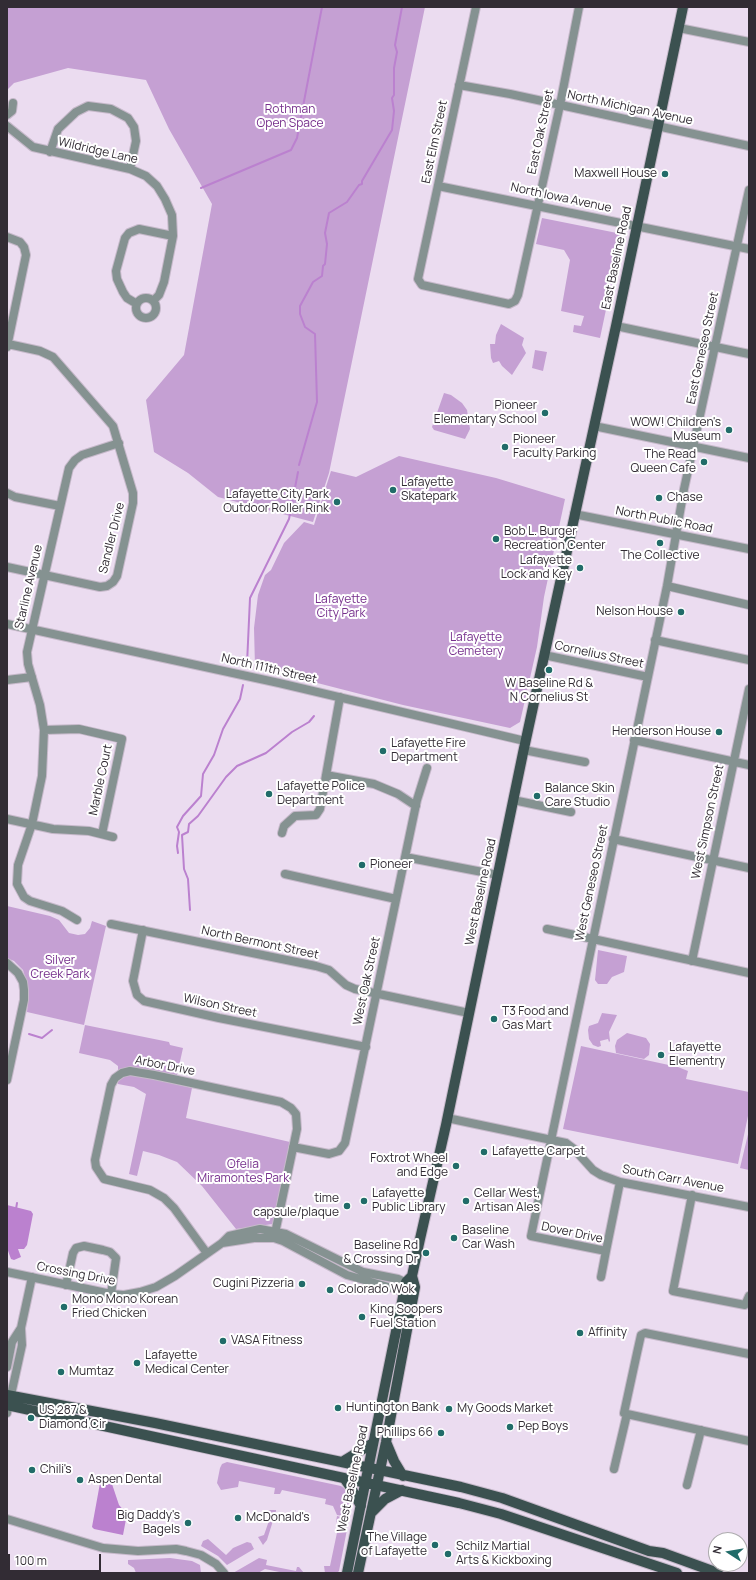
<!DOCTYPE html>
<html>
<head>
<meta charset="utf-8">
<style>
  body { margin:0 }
  #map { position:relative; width:756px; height:1580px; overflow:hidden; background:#ebdcf0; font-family:Manrope,sans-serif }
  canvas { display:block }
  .frame { position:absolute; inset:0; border:8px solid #322c34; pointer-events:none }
  .north { position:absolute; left:708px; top:1532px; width:40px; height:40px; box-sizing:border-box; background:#fff; border:1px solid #adabae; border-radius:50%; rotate:282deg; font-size:11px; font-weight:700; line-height:16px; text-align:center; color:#322c34 }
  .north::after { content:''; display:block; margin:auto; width:14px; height:18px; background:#216c69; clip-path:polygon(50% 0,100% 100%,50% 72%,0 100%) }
  .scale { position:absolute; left:8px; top:1554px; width:93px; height:18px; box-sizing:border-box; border:2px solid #322c34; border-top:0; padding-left:5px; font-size:12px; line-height:14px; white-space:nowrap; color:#322c34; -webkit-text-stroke:3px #fff; paint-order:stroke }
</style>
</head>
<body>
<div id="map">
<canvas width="756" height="1580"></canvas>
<div class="frame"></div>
<div class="north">N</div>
<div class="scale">100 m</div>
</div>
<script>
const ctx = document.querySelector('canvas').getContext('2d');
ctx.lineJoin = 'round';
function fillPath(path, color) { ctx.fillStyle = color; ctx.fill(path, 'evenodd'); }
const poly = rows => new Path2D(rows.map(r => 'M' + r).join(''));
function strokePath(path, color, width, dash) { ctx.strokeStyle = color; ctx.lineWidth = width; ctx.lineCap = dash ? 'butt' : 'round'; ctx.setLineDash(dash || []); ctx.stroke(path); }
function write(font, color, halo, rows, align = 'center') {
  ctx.font = font + ' Manrope,sans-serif'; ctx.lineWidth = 4; ctx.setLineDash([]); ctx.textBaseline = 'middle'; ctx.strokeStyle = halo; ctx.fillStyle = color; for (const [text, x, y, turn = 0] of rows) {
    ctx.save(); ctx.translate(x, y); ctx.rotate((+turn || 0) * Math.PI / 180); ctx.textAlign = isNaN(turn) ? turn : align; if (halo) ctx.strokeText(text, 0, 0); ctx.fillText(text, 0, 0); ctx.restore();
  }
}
fillPath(poly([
  [7,7,425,7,329,473,313,522,218,497,188,473,154,452,146,400,184,355,212,204,169,129,146,80,68,68,14,83,7,90],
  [542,218,622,234,600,338,573,332,574,325,581,326,584,316,561,311,570,260,564,250,536,244],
  [501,324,524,338,522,345,526,353,512,375,502,366,499,361,493,363,491,358,490,344,495,344,496,335],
  [535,350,547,352,543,371,532,368],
  [444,393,451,395,462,403,467,410,470,429,465,439,434,430,432,427],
  [399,456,496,478,565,499,544,597,537,647,520,722,510,728,403,705,255,667,254,628,258,595,265,575,271,570,284,543,304,522,314,525,331,471,356,477],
  [7,906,50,916,59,920,69,933,78,935,85,934,90,928,92,921,106,926,84,1025,27,1012,29,991,23,970,14,961,7,958],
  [598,950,627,956,624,972,612,977,607,984,598,984,595,980],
  [602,1013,617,1015,609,1032,610,1041,609,1042,608,1039,600,1041,601,1046,598,1047,593,1045,589,1039,588,1030,589,1026,598,1023],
  [85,1025,169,1042,170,1045,183,1048,175,1084,192,1088,186,1118,290,1142,273,1224,236,1229,202,1186,177,1162,159,1155,143,1151,137,1176,129,1174,146,1094,134,1087,118,1084,118,1066,110,1060,79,1053],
  [627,1033,646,1038,650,1044,649,1055,644,1059,616,1053,615,1046,617,1040],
  [581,1046,678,1067,688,1071,686,1079,749,1092,749,1111,738,1164,563,1129],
  [749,1130,749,1170,740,1168],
  [227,1462,341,1486,349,1492,348,1493,352,1504,349,1517,337,1515,333,1506,325,1504,326,1499,282,1490,280,1494,274,1494,275,1488,239,1481,238,1487,221,1490,217,1483,220,1468,222,1464],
  [267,1510,276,1510,276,1511,267,1540,263,1545,258,1537,264,1535,271,1515,271,1512,266,1513],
  [337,1516,349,1519,339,1571,337,1573,325,1573,324,1566,330,1566,339,1523,336,1522],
  [208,1539,226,1555,233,1548,247,1542,251,1543,254,1549,227,1565,218,1556,201,1546,203,1541],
  [170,1558,192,1561,200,1565,201,1573,136,1573,134,1568,128,1564,128,1560],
  [259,1558,267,1560,266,1565,296,1571,297,1567,299,1567,304,1573,284,1573,265,1569,258,1573,233,1573]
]), '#c5a0d3');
fillPath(poly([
  [7,1205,31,1211,33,1214,27,1245,24,1249,18,1249,21,1257,14,1260,11,1259,7,1248],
  [104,1480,110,1481,112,1484,119,1505,127,1514,123,1535,94,1529,92,1527,100,1483]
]), '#bb81cf');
strokePath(poly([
  [201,188,291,150,297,138,322,7],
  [299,465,317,402,315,334,305,327,300,314,300,306,313,282,322,276,323,266,325,264,327,244,325,233,329,213,347,202,359,185,362,184,362,181,392,130,394,111,392,98,394,95,394,68,397,52,395,45,402,7],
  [247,664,250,598,289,519,298,472],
  [178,853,177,846,179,832,177,827,183,816,201,796,203,774,214,755,223,729,240,699,243,685],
  [190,910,188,879,184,869,182,835,188,832,189,824,198,816,226,777,237,766,266,753,292,732,309,722,314,716],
  [29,1034,42,1038,52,1030],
  [16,1209,17,1203]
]), '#bb81cf', 2);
const minor = poly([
  [476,7,418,279,422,285,509,304,515,301,518,295,560,105,579,7],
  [679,28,749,42],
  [459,85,510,94,749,146],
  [7,115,12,111,13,103],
  [7,126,33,147,130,169,146,176,157,186,165,199,172,215,173,236,164,282,159,295,154,300],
  [50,152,58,129,76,112,88,106,111,109,128,118,134,127,136,141,130,169],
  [438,186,749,249],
  [7,237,20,242,24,247,26,255,7,347],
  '136 308a10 10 0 1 1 20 0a10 10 0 1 1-20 0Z',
  [137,304,127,298,123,292,117,279,116,271,125,238,129,233,139,229,173,236],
  [616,326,749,354],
  [594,426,749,458],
  [7,493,15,497,60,506],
  [574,514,749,549],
  [7,567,100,587,107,586,113,582,117,576,133,503,133,493,113,426,53,357,40,351,8,344],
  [667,586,749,605],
  [7,624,279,683,525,741],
  [655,640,749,660],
  [544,655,648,677],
  [7,680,32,677],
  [44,730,79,729,122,739,102,834],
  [634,740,749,765],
  [524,750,585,762],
  [326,775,374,784,398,794,416,806],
  [513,800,571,812],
  [7,819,53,829,89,831,113,837],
  [282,833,284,826,295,816,316,815,320,809,340,697],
  [613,839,749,868],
  [405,857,498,875],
  [285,874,396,899],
  [77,920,62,911,30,901,24,897,17,884,18,865,32,824,42,776,44,730,40,705,28,664,27,652,69,468,75,460,82,455,119,443],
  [111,924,316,966,329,970,346,985,355,989,469,1013],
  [547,929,749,973],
  [143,930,133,981,137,995,144,1001,219,1018,366,1047],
  [692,961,749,689],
  [7,963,18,973,23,982,24,990,24,1000,7,1080],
  [447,1118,566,1143,574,1149,593,1170,601,1175,620,1182,749,1207],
  [293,1147,329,1154,339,1151,345,1143,417,800,427,768],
  [692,1195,673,1291,745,1305,749,1296],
  [222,1243,254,1238,274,1238,283,1241,347,1275,409,1293],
  [606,1251,620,1182],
  [206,1252,174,1208,164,1198,150,1190,104,1179,96,1167,95,1160,111,1085,115,1078,122,1073,130,1071,154,1075,281,1102,291,1108,296,1114,297,1129,274,1238],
  [7,1272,111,1294,124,1295,140,1292,156,1287,175,1276,222,1243,229,1236,260,1229,286,1234,363,1272,398,1279,411,1285],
  [601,1277,606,1251,531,1236,667,586,684,489,749,190],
  [66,1285,73,1253,76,1248,84,1246,103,1250,110,1252,116,1258,111,1294],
  [7,1367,12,1342,21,1328],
  [7,1413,22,1345,21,1328,32,1277],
  [627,1414,624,1413,637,1353,641,1335,645,1333,749,1354],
  [627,1414,749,1441],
  [614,1469,627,1414],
  [687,1485,701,1430],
  [7,1519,103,1548,138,1551,176,1549,186,1551,201,1555,216,1564,224,1573]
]);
const major = poly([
  [7,1395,155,1423,461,1487,502,1498,649,1551,663,1553,718,1573],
  [7,1405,459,1503,501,1514,677,1573],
  [386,1442,394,1461,403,1476],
  [342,1462,373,1443],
  [344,1478,351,1488,361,1506],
  [371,1513,385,1499,402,1490],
  [347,1573,406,1282,412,1276],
  [358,1573,386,1442,415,1287,412,1276,420,1239,446,1125,523,753,616,326,683,7]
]);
strokePath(minor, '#c6b9ca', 10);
strokePath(major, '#c6b9ca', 12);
strokePath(minor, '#859291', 8);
strokePath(major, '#3b5150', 10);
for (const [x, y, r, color] of [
  [665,174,4,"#216c69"],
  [545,413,4,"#216c69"],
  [729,430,4,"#216c69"],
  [505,447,4,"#216c69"],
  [704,462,4,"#216c69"],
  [393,490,4,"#216c69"],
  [659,498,4,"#216c69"],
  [337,502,4,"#216c69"],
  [496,539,4,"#216c69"],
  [660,543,4,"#216c69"],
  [580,568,4,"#216c69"],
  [681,612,4,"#216c69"],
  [549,670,4,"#216c69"],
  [719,732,4,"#216c69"],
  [383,751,4,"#216c69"],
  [269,794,4,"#216c69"],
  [537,796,4,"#216c69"],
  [362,865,4,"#216c69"],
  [494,1019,4,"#216c69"],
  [661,1055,4,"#216c69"],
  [484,1152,4,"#216c69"],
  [456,1166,4,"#216c69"],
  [364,1201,4,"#216c69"],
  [466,1201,4,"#216c69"],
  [347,1206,4,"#216c69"],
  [454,1238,4,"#216c69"],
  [426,1253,4,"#216c69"],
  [302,1284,4,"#216c69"],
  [330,1290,4,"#216c69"],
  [64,1307,4,"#216c69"],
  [362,1317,4,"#216c69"],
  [580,1333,4,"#216c69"],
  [223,1341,4,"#216c69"],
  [137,1363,4,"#216c69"],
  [61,1372,4,"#216c69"],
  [338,1408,4,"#216c69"],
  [449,1409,4,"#216c69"],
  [31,1418,4,"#216c69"],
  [510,1427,4,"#216c69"],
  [441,1433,4,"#216c69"],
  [32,1470,4,"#216c69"],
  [80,1480,4,"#216c69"],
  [238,1518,4,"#216c69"],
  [188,1523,4,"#216c69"],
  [435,1545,4,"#216c69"],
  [448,1554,4,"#216c69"]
]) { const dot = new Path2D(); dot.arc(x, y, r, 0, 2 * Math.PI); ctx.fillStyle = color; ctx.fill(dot); strokePath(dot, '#fff', 1.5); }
write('12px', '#322c34', '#fff', [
  ["North Michigan Avenue",630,108,12],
  ["East Oak Street",541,132,-78],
  ["East Elm Street",435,142,-78],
  ["Wildridge Lane",98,151,13],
  ["North Iowa Avenue",561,198,12],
  ["East Baseline Road",617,258,-78],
  ["East Geneseo Street",703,348,-78],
  ["North Public Road",664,520,11],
  ["Sandler Drive",112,538,-76],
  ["Starline Avenue",29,587,-77],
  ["Cornelius Street",599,655,12],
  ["North 111th Street",269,669,13],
  ["Marble Court",101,780,-78],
  ["West Simpson Street",708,822,-78],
  ["West Geneseo Street",592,883,-78],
  ["West Baseline Road",481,892,-78],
  ["North Bermont Street",260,943,12],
  ["West Oak Street",367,981,-78],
  ["Wilson Street",220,1006,12],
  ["Arbor Drive",165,1066,11],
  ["South Carr Avenue",673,1179,11],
  ["Dover Drive",572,1233,12],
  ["Crossing Drive",76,1274,11],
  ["West Baseline Road",353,1479,-78]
]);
write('12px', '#762f8c', '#fff', [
  ["Rothman",290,110],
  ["Open Space",290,124],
  ["Lafayette",341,600],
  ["City Park",341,614],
  ["Lafayette",476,638],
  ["Cemetery",476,652],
  ["Silver",60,961],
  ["Creek Park",60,975],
  ["Ofelia",243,1165],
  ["Miramontes Park",243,1179]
]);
write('12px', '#322c34', '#fff', [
  ["Maxwell House",657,174,"right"],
  ["Pioneer",537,406,"right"],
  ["Elementary School",537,420,"right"],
  ["WOW! Children's",721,423,"right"],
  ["Museum",721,437,"right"],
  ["Pioneer",513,440],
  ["Faculty Parking",513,454],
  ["The Read",696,455,"right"],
  ["Queen Cafe",696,469,"right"],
  ["Lafayette",401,483],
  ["Skatepark",401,497],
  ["Lafayette City Park",329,495,"right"],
  ["Outdoor Roller Rink",329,509,"right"],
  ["Chase",667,498],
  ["Bob L. Burger",504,532],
  ["Recreation Center",504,546],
  ["The Collective",660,556,"center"],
  ["Lafayette",572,561,"right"],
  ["Lock and Key",572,575,"right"],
  ["Nelson House",673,612,"right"],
  ["W Baseline Rd &",549,684,"center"],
  ["N Cornelius St",549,698,"center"],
  ["Henderson House",711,732,"right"],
  ["Lafayette Fire",391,744],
  ["Department",391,758],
  ["Lafayette Police",277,787],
  ["Department",277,801],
  ["Balance Skin",545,789],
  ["Care Studio",545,803],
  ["Pioneer",370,865],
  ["T3 Food and",502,1012],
  ["Gas Mart",502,1026],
  ["Lafayette",669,1048],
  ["Elementry",669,1062],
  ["Lafayette Carpet",492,1152],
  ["Foxtrot Wheel",448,1159,"right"],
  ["and Edge",448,1173,"right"],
  ["Lafayette",372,1194],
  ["Public Library",372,1208],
  ["Cellar West,",474,1194],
  ["Artisan Ales",474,1208],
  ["time",339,1199,"right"],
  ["capsule/plaque",339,1213,"right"],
  ["Baseline",462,1231],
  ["Car Wash",462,1245],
  ["Baseline Rd",418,1246,"right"],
  ["& Crossing Dr",418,1260,"right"],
  ["Cugini Pizzeria",294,1284,"right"],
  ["Colorado Wok",338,1290],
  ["Mono Mono Korean",72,1300],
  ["Fried Chicken",72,1314],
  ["King Soopers",370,1310],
  ["Fuel Station",370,1324],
  ["Affinity",588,1333],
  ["VASA Fitness",231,1341],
  ["Lafayette",145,1356],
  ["Medical Center",145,1370],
  ["Mumtaz",69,1372],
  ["Huntington Bank",346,1408],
  ["My Goods Market",457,1409],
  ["US 287 &",39,1411],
  ["Diamond Cir",39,1425],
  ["Pep Boys",518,1427],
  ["Phillips 66",433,1433,"right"],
  ["Chili's",40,1470],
  ["Aspen Dental",88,1480],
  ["Big Daddy's",180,1516,"right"],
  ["Bagels",180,1530,"right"],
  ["McDonald's",246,1518],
  ["The Village",427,1538,"right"],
  ["of Lafayette",427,1552,"right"],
  ["Schilz Martial",456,1547],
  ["Arts & Kickboxing",456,1561]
], 'left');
</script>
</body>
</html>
